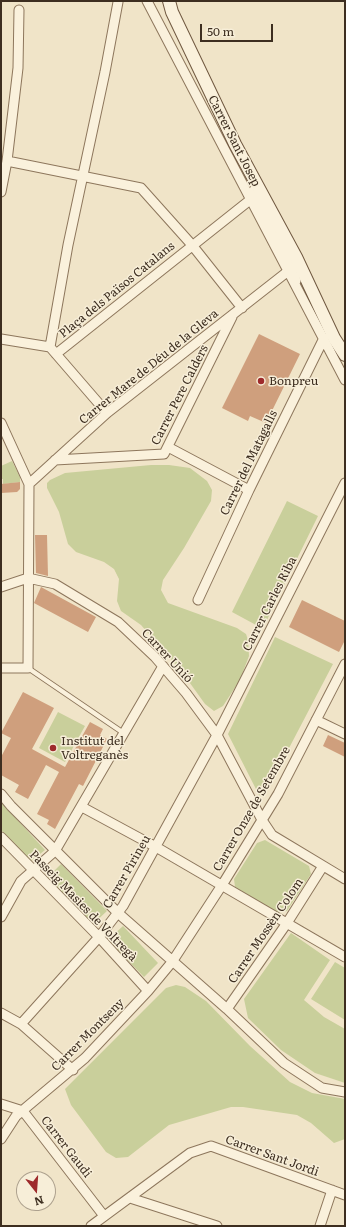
<!DOCTYPE html>
<html>
<head>
<meta charset="utf-8">
<style>
  body { margin:0 }
  #map { position:relative; width:346px; height:1227px; overflow:hidden; background:#f0e4c8; font-family:Literata,serif }
  canvas { display:block }
  .frame { position:absolute; inset:0; border:2px solid #3d2e20; pointer-events:none }
  .north { position:absolute; left:16px; top:1171px; width:40px; height:40px; box-sizing:border-box; background:#f7eed8; border:1px solid #ada18e; border-radius:50%; rotate:163deg; font-size:11px; font-weight:700; line-height:16px; text-align:center; color:#3d2e20 }
  .north::after { content:''; display:block; margin:auto; width:14px; height:18px; background:#9e2a2b; clip-path:polygon(50% 0,100% 100%,50% 72%,0 100%) }
  .scale { position:absolute; left:200px; top:24px; width:73px; height:18px; box-sizing:border-box; border:2px solid #3d2e20; border-top:0; padding-left:5px; font-size:12px; line-height:14px; white-space:nowrap; color:#3d2e20; -webkit-text-stroke:3px #f7eed8; paint-order:stroke }
</style>
</head>
<body>
<div id="map">
<canvas width="346" height="1227"></canvas>
<div class="frame"></div>
<div class="north">N</div>
<div class="scale">50 m</div>
</div>
<script>
const ctx = document.querySelector('canvas').getContext('2d');
ctx.lineJoin = 'round';
function fillPath(path, color) { ctx.fillStyle = color; ctx.fill(path, 'evenodd'); }
const poly = rows => new Path2D(rows.map(r => 'M' + r).join(''));
function strokePath(path, color, width, dash) { ctx.strokeStyle = color; ctx.lineWidth = width; ctx.lineCap = dash ? 'butt' : 'round'; ctx.setLineDash(dash || []); ctx.stroke(path); }
function write(font, color, halo, rows, align = 'center') {
  ctx.font = font + ' Literata,serif'; ctx.lineWidth = 3; ctx.setLineDash([]); ctx.textBaseline = 'middle'; ctx.strokeStyle = halo; ctx.fillStyle = color; for (const [text, x, y, turn = 0] of rows) {
    ctx.save(); ctx.translate(x, y); ctx.rotate((+turn || 0) * Math.PI / 180); ctx.textAlign = isNaN(turn) ? turn : align; if (halo) ctx.strokeText(text, 0, 0); ctx.fillText(text, 0, 0); ctx.restore();
  }
}
fillPath(poly([
  [12,461,20,477,20,482,3,484,3,479,1,479,1,466],
  [151,465,169,465,190,468,207,481,212,490,211,501,184,548,163,580,161,590,168,603,237,628,246,634,248,640,249,656,240,680,223,706,214,711,205,704,182,672,141,625,121,611,117,601,119,579,114,569,104,562,76,552,68,544,59,512,47,488,47,483,50,480,65,473],
  [287,501,318,516,265,624,256,625,232,612],
  [275,637,333,664,265,794,261,796,259,795,228,734],
  [58,712,85,726,65,762,39,748],
  [1,802,45,850,30,862,1,830],
  [265,840,309,866,311,874,287,911,278,913,235,887,234,879,257,843],
  [61,864,107,911,92,925,47,878],
  [123,926,158,963,144,977,108,940],
  [291,933,330,960,304,1000,324,1017,345,1029,345,1083,315,1073,281,1050,248,1018,244,999],
  [335,962,345,968,345,1020,311,999],
  [176,985,185,987,206,1001,250,1046,290,1082,312,1093,345,1099,345,1139,334,1143,311,1123,297,1115,243,1107,231,1107,169,1125,128,1157,116,1158,106,1152,71,1105,65,1089,166,988]
]), '#c9cf9b');
fillPath(poly([
  [259,334,300,354,266,423,250,416,248,421,222,408],
  [20,482,20,489,17,492,1,493,1,484],
  [35,535,47,535,48,576,36,573],
  [41,587,96,617,88,632,34,603],
  [302,600,345,621,345,640,339,652,289,627],
  [23,692,54,708,32,749,65,767,90,722,103,729,100,735,107,739,83,786,79,784,55,829,47,824,49,820,37,814,59,772,46,765,28,799,15,792,19,785,1,775,1,757,11,738,1,733],
  [328,735,345,743,345,757,323,746]
]), '#cf9f7d');
const lane = poly([
  [28,668,125,734]
]);
const street = poly([
  [147,1,345,380],
  [7,161,141,188,192,245,242,308],
  [254,190,292,267,296,281],
  [1,192,7,161,18,68,19,10],
  [1,339,50,347,107,413],
  [50,347,68,245,105,72,118,2],
  [56,354,250,200],
  [1,423,29,484,28,668,1,668],
  [168,447,249,490],
  [55,460,164,454,232,317],
  [29,484,107,413,287,272],
  [1,587,28,578,55,584,118,622,155,657,186,693,217,735,262,820,272,835,345,879],
  [198,600,249,490,324,338],
  [316,720,345,734],
  [1,794,11,806,118,913,227,1009,284,1063,322,1088,345,1092],
  [82,807,156,847,345,957],
  [1,837,99,937,148,991],
  [1,917,21,881,55,851,163,666],
  [227,1009,287,923,323,866],
  [1,1013,21,1024,73,1070],
  [21,1024,99,937,123,906,217,735,345,483],
  [1,1104,23,1111,104,1216],
  [1,1139,16,1116,85,1058,148,991,172,962,224,882,278,794,345,664],
  [130,1198,217,1226],
  [91,1226,190,1153,211,1146,345,1195],
  [320,1226,332,1190]
]);
const secondary = poly([
  [169,1,172,12,235,144,296,257,334,338,345,355]
]);
strokePath(lane, '#8d765c', 6);
strokePath(street, '#8d765c', 11);
strokePath(secondary, '#6f573f', 14);
strokePath(lane, '#faf1dc', 4.5);
strokePath(street, '#faf1dc', 9);
strokePath(secondary, '#faf1dc', 12);
for (const [x, y, r, color] of [
  [261,381,4,"#9e2a2b"],
  [53,748,4,"#9e2a2b"]
]) { const dot = new Path2D(); dot.arc(x, y, r, 0, 2 * Math.PI); ctx.fillStyle = color; ctx.fill(dot); strokePath(dot, '#f7eed8', 1.5); }
write('12px', '#3d2e20', '#f7eed8', [
  ["Carrer Sant Josep",234,141,63],
  ["Plaça dels Països Catalans",117,290,-39],
  ["Carrer Mare de Déu de la Gleva",149,367,-39],
  ["Carrer Pere Calders",180,395,-63],
  ["Carrer del Matagalls",249,463,-64],
  ["Carrer Carles Riba",270,604,-63],
  ["Carrer Unió",167,656,47],
  ["Carrer Onze de Setembre",252,809,-60],
  ["Carrer Pirineu",127,872,-60],
  ["Passeig Masies de Voltregà",83,906,46],
  ["Carrer Mossèn Colom",266,931,-56],
  ["Carrer Montseny",88,1035,-45],
  ["Carrer Gaudi",66,1147,52],
  ["Carrer Sant Jordi",272,1156,20]
]);
write('12px', '#3d2e20', '#f7eed8', [
  ["Bonpreu",269,381],
  ["Institut del",61,741],
  ["Voltreganès",61,755]
], 'left');
</script>
</body>
</html>
